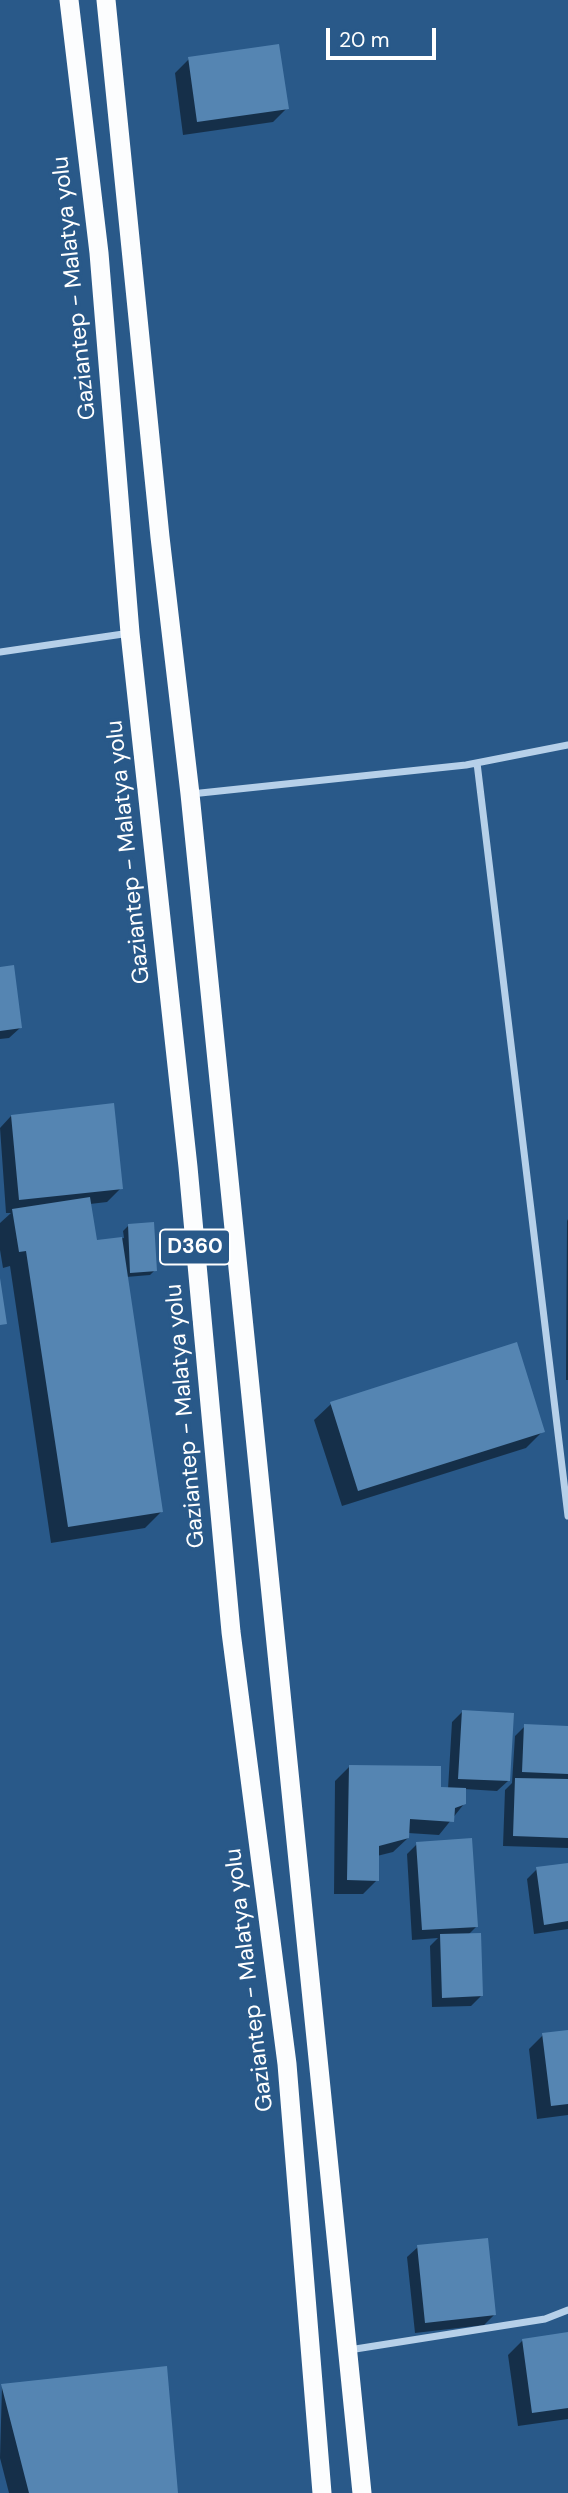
<!DOCTYPE html>
<html>
<head>
<meta charset="utf-8">
<style>
  body { margin:0 }
  #map { position:relative; width:568px; height:2493px; overflow:hidden; background:#295989; font-family:"DM Sans",sans-serif }
  canvas { display:block }
  .scale { position:absolute; left:326px; top:28px; width:110px; height:32px; box-sizing:border-box; border:4px solid #fff; border-top:0; padding-left:9px; font-size:21px; line-height:24px; white-space:nowrap; color:#fff; -webkit-text-stroke:5px #295989; paint-order:stroke }
</style>
</head>
<body>
<div id="map">
<canvas width="568" height="2493"></canvas>
<div class="scale">20 m</div>
</div>
<script>
const ctx = document.querySelector('canvas').getContext('2d');
ctx.lineJoin = 'round';
function fillPath(path, color) { ctx.fillStyle = color; ctx.fill(path, 'evenodd'); }
const poly = rows => new Path2D(rows.map(r => 'M' + r).join(''));
function strokePath(path, color, width, dash) { ctx.strokeStyle = color; ctx.lineWidth = width; ctx.lineCap = dash ? 'butt' : 'round'; ctx.setLineDash(dash || []); ctx.stroke(path); }
function write(font, color, halo, rows, align = 'center') {
  ctx.font = font + ' "DM Sans",sans-serif'; ctx.lineWidth = 7; ctx.setLineDash([]); ctx.textBaseline = 'middle'; ctx.strokeStyle = halo; ctx.fillStyle = color; for (const [text, x, y, turn = 0] of rows) {
    ctx.save(); ctx.translate(x, y); ctx.rotate((+turn || 0) * Math.PI / 180); ctx.textAlign = isNaN(turn) ? turn : align; if (halo) ctx.strokeText(text, 0, 0); ctx.fillText(text, 0, 0); ctx.restore();
  }
}
fillPath(poly([
  [189,59,287,108,273,122,183,135,175,73],
  [0,969,20,1028,9,1038,0,1039],
  [11,1116,121,1188,107,1202,90,1204,95,1242,124,1238,123,1231,128,1226,155,1270,150,1275,126,1277,161,1512,145,1528,51,1543,10,1266,3,1268,0,1250,0,1223,11,1213,6,1213,0,1128],
  [568,1219,568,1380,566,1380,567,1221],
  [331,1404,543,1431,526,1448,342,1506,314,1420],
  [462,1712,508,1781,497,1791,464,1789,464,1804,439,1835,408,1833,408,1838,393,1852,377,1856,377,1880,363,1894,334,1894,335,1781,349,1767,448,1789,452,1722],
  [525,1726,568,1728,568,1848,503,1846,505,1790,512,1783,515,1736],
  [417,1844,476,1927,468,1935,481,1996,471,2006,432,2007,430,1946,438,1938,412,1940,407,1854],
  [568,1864,568,1929,534,1934,527,1879,537,1869],
  [568,2032,568,2115,537,2119,529,2049,543,2035],
  [418,2247,494,2315,484,2325,415,2333,407,2257],
  [568,2334,568,2419,518,2426,508,2355,522,2341],
  [2,2386,177,2493,9,2493,0,2458]
]), '#0007');
fillPath(poly([
  [279,44,289,109,197,122,188,57],
  [14,965,22,1028,0,1031,0,967],
  [114,1103,123,1189,19,1200,11,1115],
  [90,1197,97,1240,122,1237,163,1512,68,1527,26,1251,19,1252,12,1209],
  [154,1222,157,1271,130,1273,128,1224],
  [0,1278,7,1324,0,1325],
  [517,1342,545,1432,358,1491,330,1402],
  [462,1710,514,1713,510,1781,458,1779],
  [524,1724,568,1726,568,1774,522,1772],
  [349,1765,441,1766,441,1787,466,1788,466,1804,455,1808,454,1822,410,1819,409,1838,379,1846,379,1881,347,1880],
  [515,1778,568,1779,568,1838,513,1836],
  [472,1838,478,1927,422,1930,416,1842],
  [568,1863,568,1921,544,1925,536,1867],
  [481,1933,483,1996,442,1998,440,1934],
  [568,2030,568,2104,551,2106,542,2033],
  [488,2238,496,2315,425,2323,417,2245],
  [568,2332,568,2408,532,2413,522,2339],
  [167,2366,178,2493,29,2493,1,2384]
]), '#5585b2');
strokePath(poly([
  [0,652,130,633],
  [477,763,568,1516],
  [191,794,466,765,568,745],
  [349,2350,545,2319,568,2310]
]), '#b6d0e9', 7);
strokePath(poly([
  [69,0,99,253,130,633,188,1167,231,1632,287,2064,322,2493],
  [106,0,160,537,190,794,362,2493]
]), '#fcfdfe', 19);
for (const [x, y, w] of [
  [195,1247,70]
]) { const box = new Path2D(); box.roundRect(x - w / 2, y - 17.5, w, 35, 5); ctx.fillStyle = '#295989'; ctx.fill(box); strokePath(box, '#fff', 2); }
write('bold 21px', '#fff', null, [
  ["D360",195,1247]
]);
write('23px', '#fff', '#295989', [
  ["Gaziantep - Malatya yolu",75,288,-96],
  ["Gaziantep - Malatya yolu",129,852,-96],
  ["Gaziantep - Malatya yolu",186,1416,-95],
  ["Gaziantep - Malatya yolu",250,1980,-97]
]);
</script>
</body>
</html>
